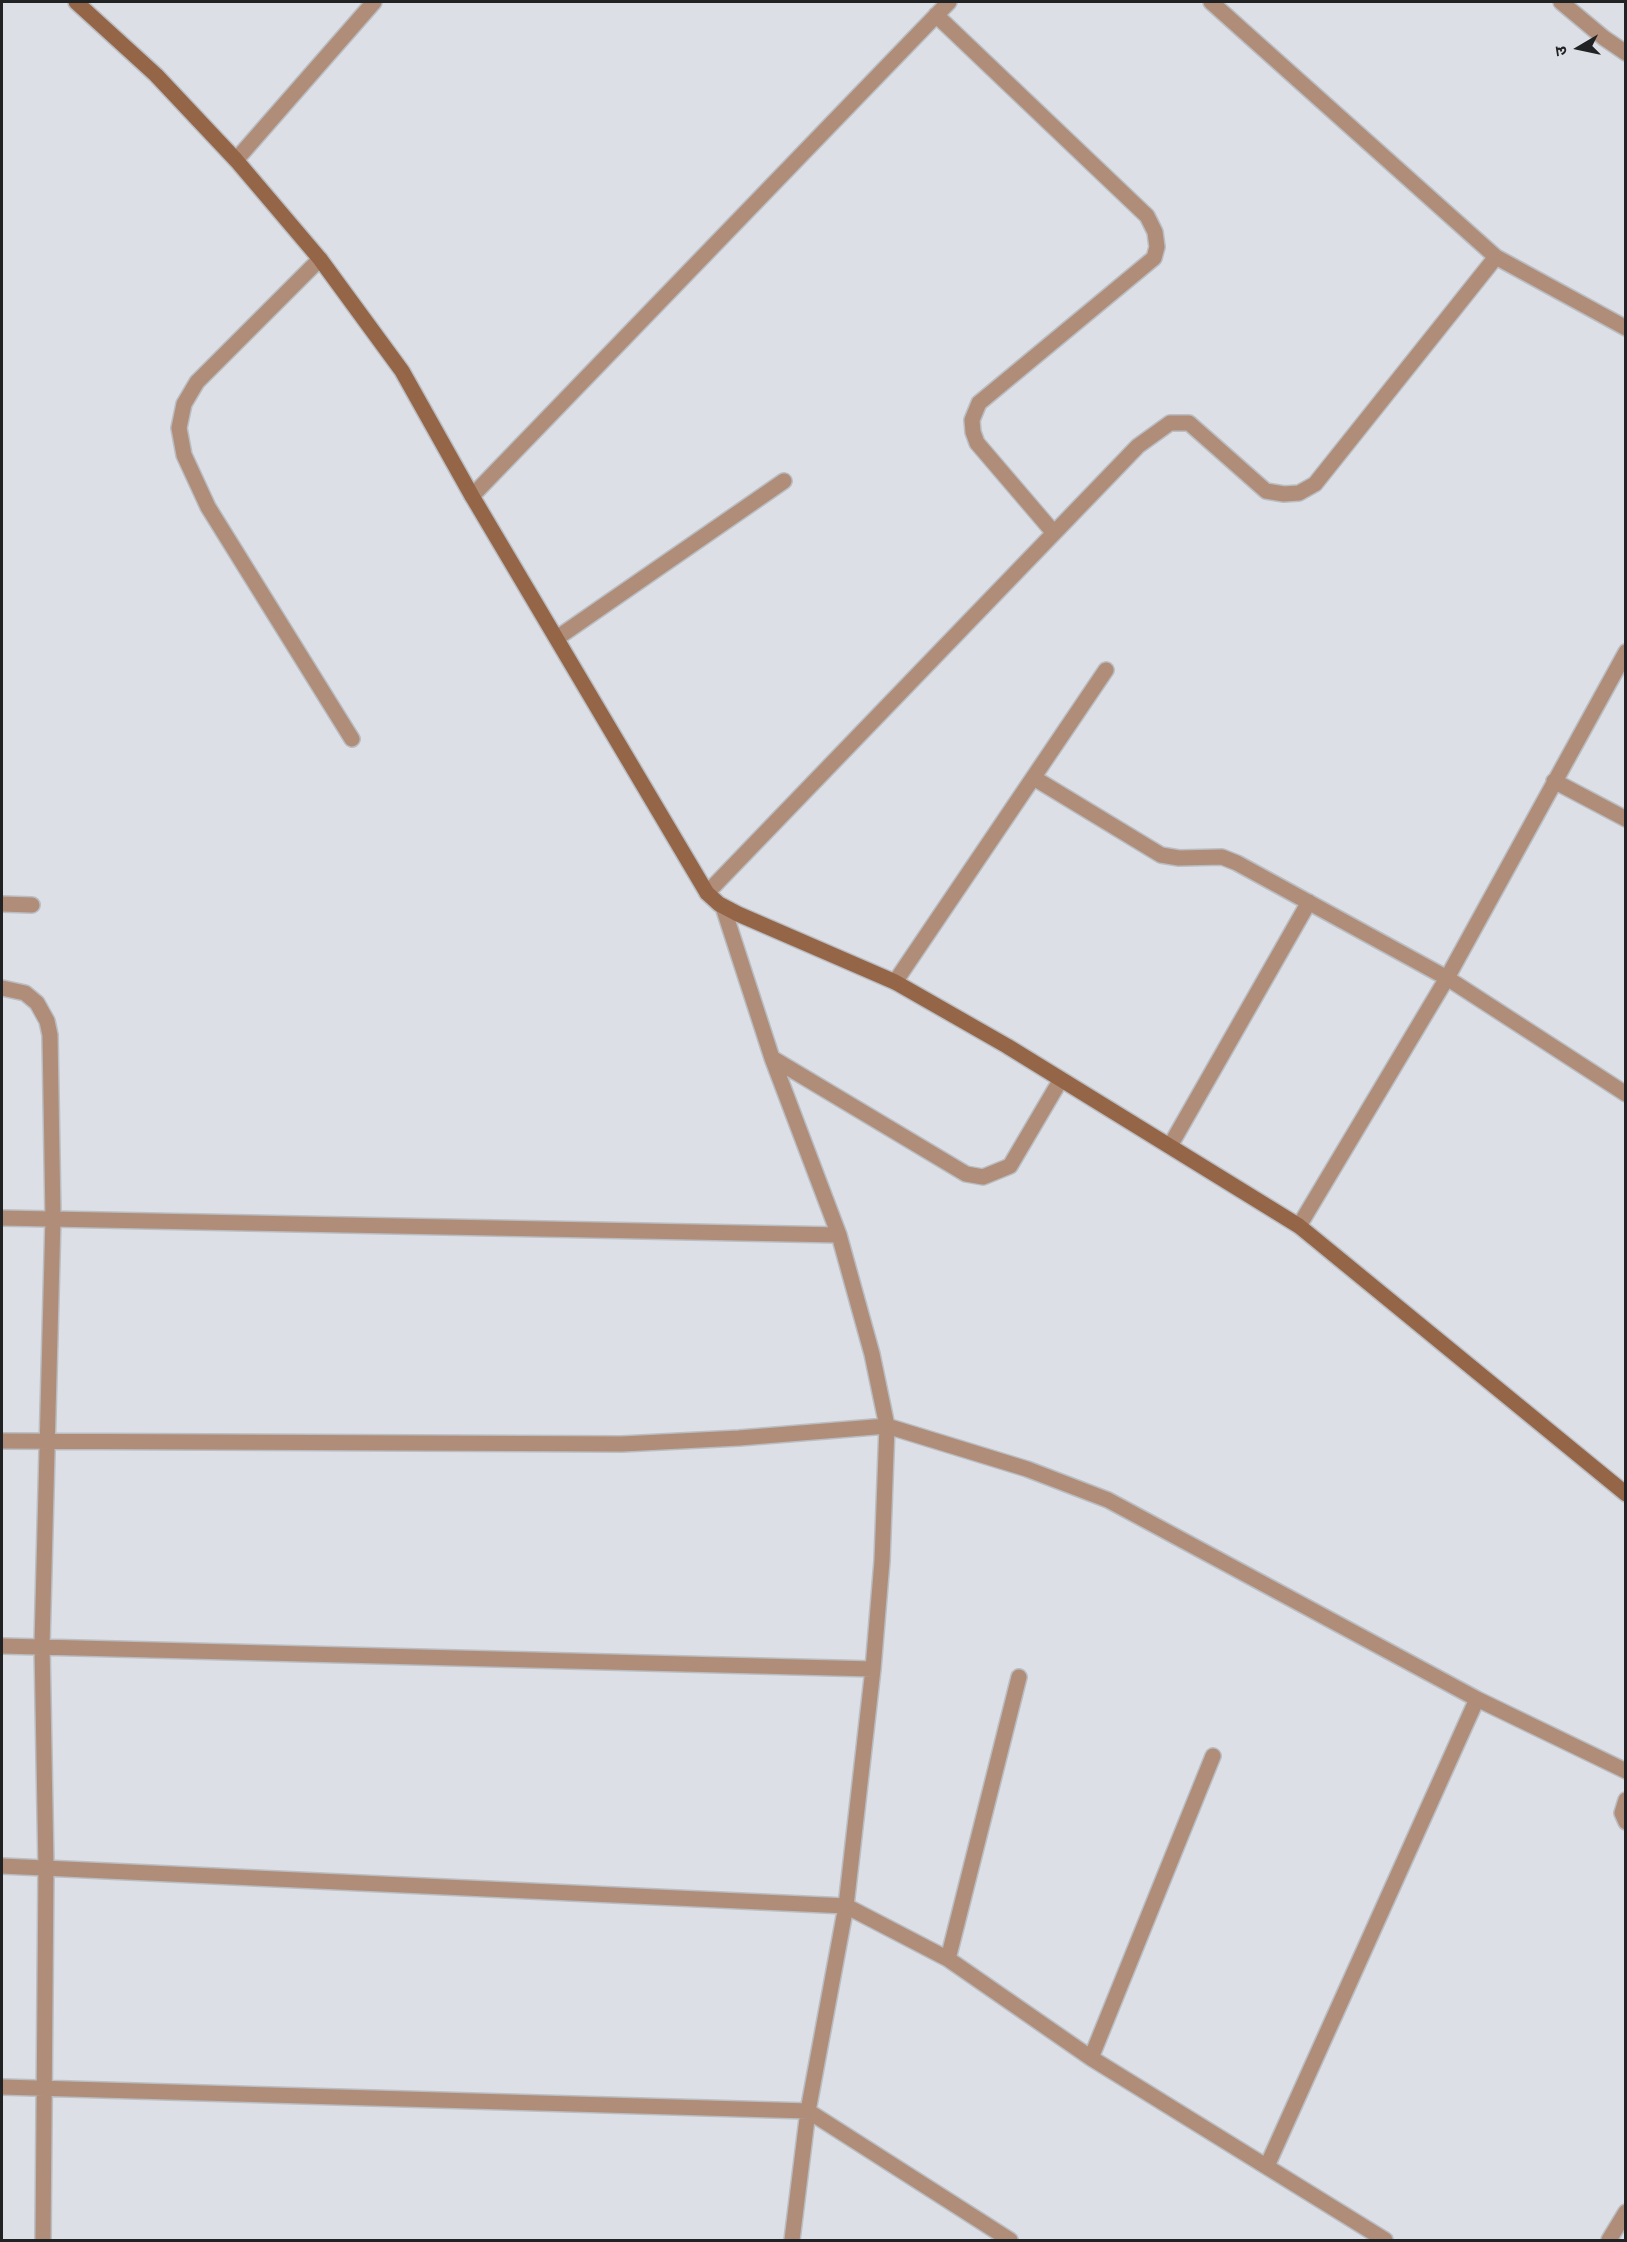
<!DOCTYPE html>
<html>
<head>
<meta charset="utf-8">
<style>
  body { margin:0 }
  #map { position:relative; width:1627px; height:2242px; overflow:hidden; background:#dcdfe5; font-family:Roboto,"Noto Sans Devanagari",sans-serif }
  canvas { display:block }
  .frame { position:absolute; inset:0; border:3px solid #212224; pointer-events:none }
  .north { position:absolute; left:1549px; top:18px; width:60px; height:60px; -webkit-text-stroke:4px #dcdfe5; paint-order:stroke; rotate:261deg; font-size:16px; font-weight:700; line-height:24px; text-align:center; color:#212224 }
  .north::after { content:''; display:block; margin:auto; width:21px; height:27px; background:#212224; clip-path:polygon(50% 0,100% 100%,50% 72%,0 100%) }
</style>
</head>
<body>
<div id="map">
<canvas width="1627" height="2242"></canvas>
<div class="frame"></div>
<div class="north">उ</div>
</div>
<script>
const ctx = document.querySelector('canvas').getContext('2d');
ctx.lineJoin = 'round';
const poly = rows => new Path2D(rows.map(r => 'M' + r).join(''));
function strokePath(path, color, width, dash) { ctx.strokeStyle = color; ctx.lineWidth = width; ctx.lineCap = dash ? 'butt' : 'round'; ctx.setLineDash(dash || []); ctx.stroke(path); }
const street = poly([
  [1211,2,1496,257,1626,328],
  [1561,2,1604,38,1626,53],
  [936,15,1147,216,1155,232,1157,247,1154,258,979,403,972,420,973,432,977,443,1054,533],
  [236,160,374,2],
  [320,259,197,382,184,404,179,428,184,455,208,507,352,739],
  [472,496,949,2],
  [557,638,784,481],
  [1034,778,1161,855,1179,858,1222,857,1237,863,1447,978,1626,1094],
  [1554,781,1626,819],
  [707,893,1138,446,1170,423,1189,423,1266,491,1284,494,1299,493,1315,484,1496,257],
  [2,904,32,905],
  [723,907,772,1058,839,1235,872,1354,887,1426,882,1561,873,1669,846,1906,808,2111,792,2240],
  [895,982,1106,670],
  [2,988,25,993,37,1003,47,1021,50,1035,53,1218,42,1645,46,1867,43,2240],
  [772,1058,966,1174,983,1177,1010,1166,1060,1081],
  [1170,1146,1309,902],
  [2,1218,839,1235],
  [1299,1226,1447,978,1626,652],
  [2,1441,622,1444,739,1438,887,1426,1027,1469,1108,1500,1477,1699,1626,1771],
  [2,1646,873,1669],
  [1626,1800,1622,1813,1626,1822],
  [2,1866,846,1906,948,1959,1091,2058,1385,2240],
  [948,1959,1019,1677],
  [1091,2058,1213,1756],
  [2,2087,808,2111,1010,2240],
  [1267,2166,1477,1699],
  [1609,2240,1626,2212]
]);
const secondary = poly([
  [76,2,156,75,236,160,320,259,402,371,472,496,707,893,719,904,738,914,895,982,1007,1046,1299,1226,1626,1494]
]);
strokePath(street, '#babdc2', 18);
strokePath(secondary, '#babdc2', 18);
strokePath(street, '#af8d79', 15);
strokePath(secondary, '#956548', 15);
</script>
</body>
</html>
